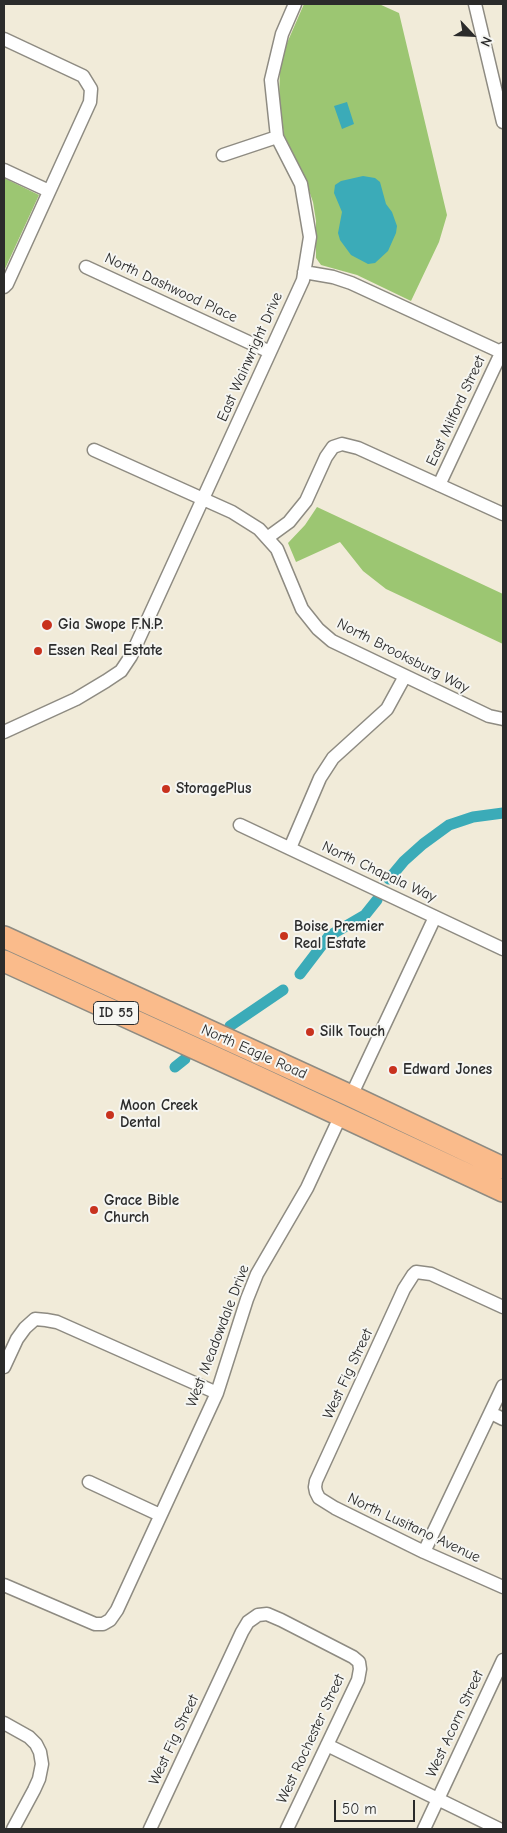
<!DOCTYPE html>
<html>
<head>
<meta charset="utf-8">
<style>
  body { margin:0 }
  #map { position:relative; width:507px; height:1833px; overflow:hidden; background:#f1ebd9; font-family:"Comic Neue",sans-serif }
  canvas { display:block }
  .frame { position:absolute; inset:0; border:5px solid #2b2b2b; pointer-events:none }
  .north { position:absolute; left:447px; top:10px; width:50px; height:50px; -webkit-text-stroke:4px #f6f6f2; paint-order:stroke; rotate:115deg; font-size:14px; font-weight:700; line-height:20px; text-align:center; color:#2b2b2b }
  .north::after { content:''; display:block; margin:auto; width:18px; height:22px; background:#2b2b2b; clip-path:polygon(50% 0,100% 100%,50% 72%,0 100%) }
  .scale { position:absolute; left:334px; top:1800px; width:81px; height:22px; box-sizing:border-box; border:2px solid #2b2b2b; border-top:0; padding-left:6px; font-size:15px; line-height:18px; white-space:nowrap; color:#2b2b2b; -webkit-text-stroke:4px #f6f6f2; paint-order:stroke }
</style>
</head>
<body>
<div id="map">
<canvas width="507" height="1833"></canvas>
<div class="frame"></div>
<div class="north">N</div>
<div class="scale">50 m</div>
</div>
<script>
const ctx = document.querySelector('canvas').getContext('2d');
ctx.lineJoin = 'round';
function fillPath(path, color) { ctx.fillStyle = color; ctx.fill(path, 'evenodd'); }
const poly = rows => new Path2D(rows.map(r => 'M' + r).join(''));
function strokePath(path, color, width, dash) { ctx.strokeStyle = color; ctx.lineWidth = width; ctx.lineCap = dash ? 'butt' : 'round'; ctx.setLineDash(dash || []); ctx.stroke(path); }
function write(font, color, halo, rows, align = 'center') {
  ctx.font = font + ' "Comic Neue",sans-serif'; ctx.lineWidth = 4; ctx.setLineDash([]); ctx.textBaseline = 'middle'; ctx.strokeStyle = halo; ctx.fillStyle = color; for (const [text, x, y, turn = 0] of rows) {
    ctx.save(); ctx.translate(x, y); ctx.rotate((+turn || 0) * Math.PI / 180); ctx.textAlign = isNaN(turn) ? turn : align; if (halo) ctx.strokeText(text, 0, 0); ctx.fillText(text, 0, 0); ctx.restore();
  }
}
fillPath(poly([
  [304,4,379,4,399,13,447,215,439,242,411,301,357,275,321,265,316,258,316,221,313,202,302,171,284,135,279,101,280,68,284,50],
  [4,178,39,195,4,271],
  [317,507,503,594,503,644,386,589,363,571,340,542,296,562,288,543,305,525]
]), '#9cc672');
fillPath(poly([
  [347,102,354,124,342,129,334,106],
  [363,176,375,178,380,182,386,204,392,212,397,226,396,233,388,251,375,263,368,264,351,255,340,240,338,233,342,212,334,193,335,185,341,181]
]), '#3babb8');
strokePath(poly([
  [389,879,404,861,423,844,449,825,473,817,503,813],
  [300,974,329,936,365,915,377,900],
  [230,1026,283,990],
  [175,1067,185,1059]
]), '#3babb8', 11);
const minor = poly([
  [475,4,503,122],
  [4,39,83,76,91,89,90,102,7,284,4,287],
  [223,155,277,137],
  [4,170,49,191],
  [86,267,270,352],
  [304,272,333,277,351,283,503,353],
  [94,450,232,512,259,529,277,549,302,609,318,629,332,641,489,716,503,719],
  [439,485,503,349],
  [267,538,289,522,293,517,306,501,326,457,333,447,342,444,358,448,503,514],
  [4,732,76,699,106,681,121,671,131,656,303,280,310,237,301,184,277,137,271,80,282,34,295,4],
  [240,825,503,949],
  [290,848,320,778,333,758,387,709,405,676],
  [351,1096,435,917],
  [503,1307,431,1274,416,1272,413,1275,404,1289,316,1481,315,1487,316,1492,319,1498,335,1508,424,1552,503,1587],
  [4,1367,17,1339,25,1328,35,1319,46,1320,57,1322,217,1393],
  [491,1413,503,1419],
  [89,1482,160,1515],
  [424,1552,503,1386],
  [4,1585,95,1624,103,1624,110,1620,117,1610,217,1393,247,1299,257,1274,307,1188,341,1115],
  [4,1723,29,1737,36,1744,40,1752,42,1764,39,1779,34,1790,13,1829],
  [327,1745,499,1829],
  [150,1829,242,1632,248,1622,258,1615,267,1614,281,1620,353,1657,359,1662,360,1669,358,1680,287,1829],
  [424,1829,503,1660]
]);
const trunk = poly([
  [4,937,351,1096,503,1168],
  [4,961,258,1077,503,1191]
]);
strokePath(minor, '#8e8b82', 15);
strokePath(trunk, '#8e8b82', 24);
strokePath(minor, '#fff', 12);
strokePath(trunk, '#fabb8b', 21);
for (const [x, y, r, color] of [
  [47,625,6,"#c8321e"],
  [38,651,5,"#c8321e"],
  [166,789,5,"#c8321e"],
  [284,936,5,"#c8321e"],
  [310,1032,5,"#c8321e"],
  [393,1070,5,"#c8321e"],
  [110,1115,5,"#c8321e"],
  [94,1210,5,"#c8321e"]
]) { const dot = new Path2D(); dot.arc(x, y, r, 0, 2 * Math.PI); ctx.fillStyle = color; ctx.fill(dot); strokePath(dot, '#f6f6f2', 2); }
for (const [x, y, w] of [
  [116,1013,45]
]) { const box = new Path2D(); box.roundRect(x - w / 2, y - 11.5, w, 23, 4); ctx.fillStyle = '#f6f6f2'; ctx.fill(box); strokePath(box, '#2b2b2b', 1); }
write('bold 14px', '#2b2b2b', null, [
  ["ID 55",116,1013]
]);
write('15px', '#2b2b2b', '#f6f6f2', [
  ["North Dashwood Place",171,288,25],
  ["East Wainwright Drive",250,357,-66],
  ["East Milford Street",456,411,-65],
  ["North Brooksburg Way",403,656,27],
  ["North Chapala Way",379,872,25],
  ["North Eagle Road",254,1052,24],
  ["West Meadowdale Drive",218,1336,-69],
  ["West Fig Street",348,1374,-65],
  ["North Lusitano Avenue",414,1528,25],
  ["West Acorn Street",455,1724,-65],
  ["West Rochester Street",311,1739,-65],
  ["West Fig Street",174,1740,-65]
]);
write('bold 15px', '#2b2b2b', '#f6f6f2', [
  ["Gia Swope F.N.P.",58,625],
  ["Essen Real Estate",48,651],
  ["StoragePlus",176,789],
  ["Boise Premier",294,927],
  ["Real Estate",294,944],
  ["Silk Touch",320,1032],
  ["Edward Jones",403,1070],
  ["Moon Creek",120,1106],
  ["Dental",120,1123],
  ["Grace Bible",104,1201],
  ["Church",104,1218]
], 'left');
</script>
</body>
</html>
